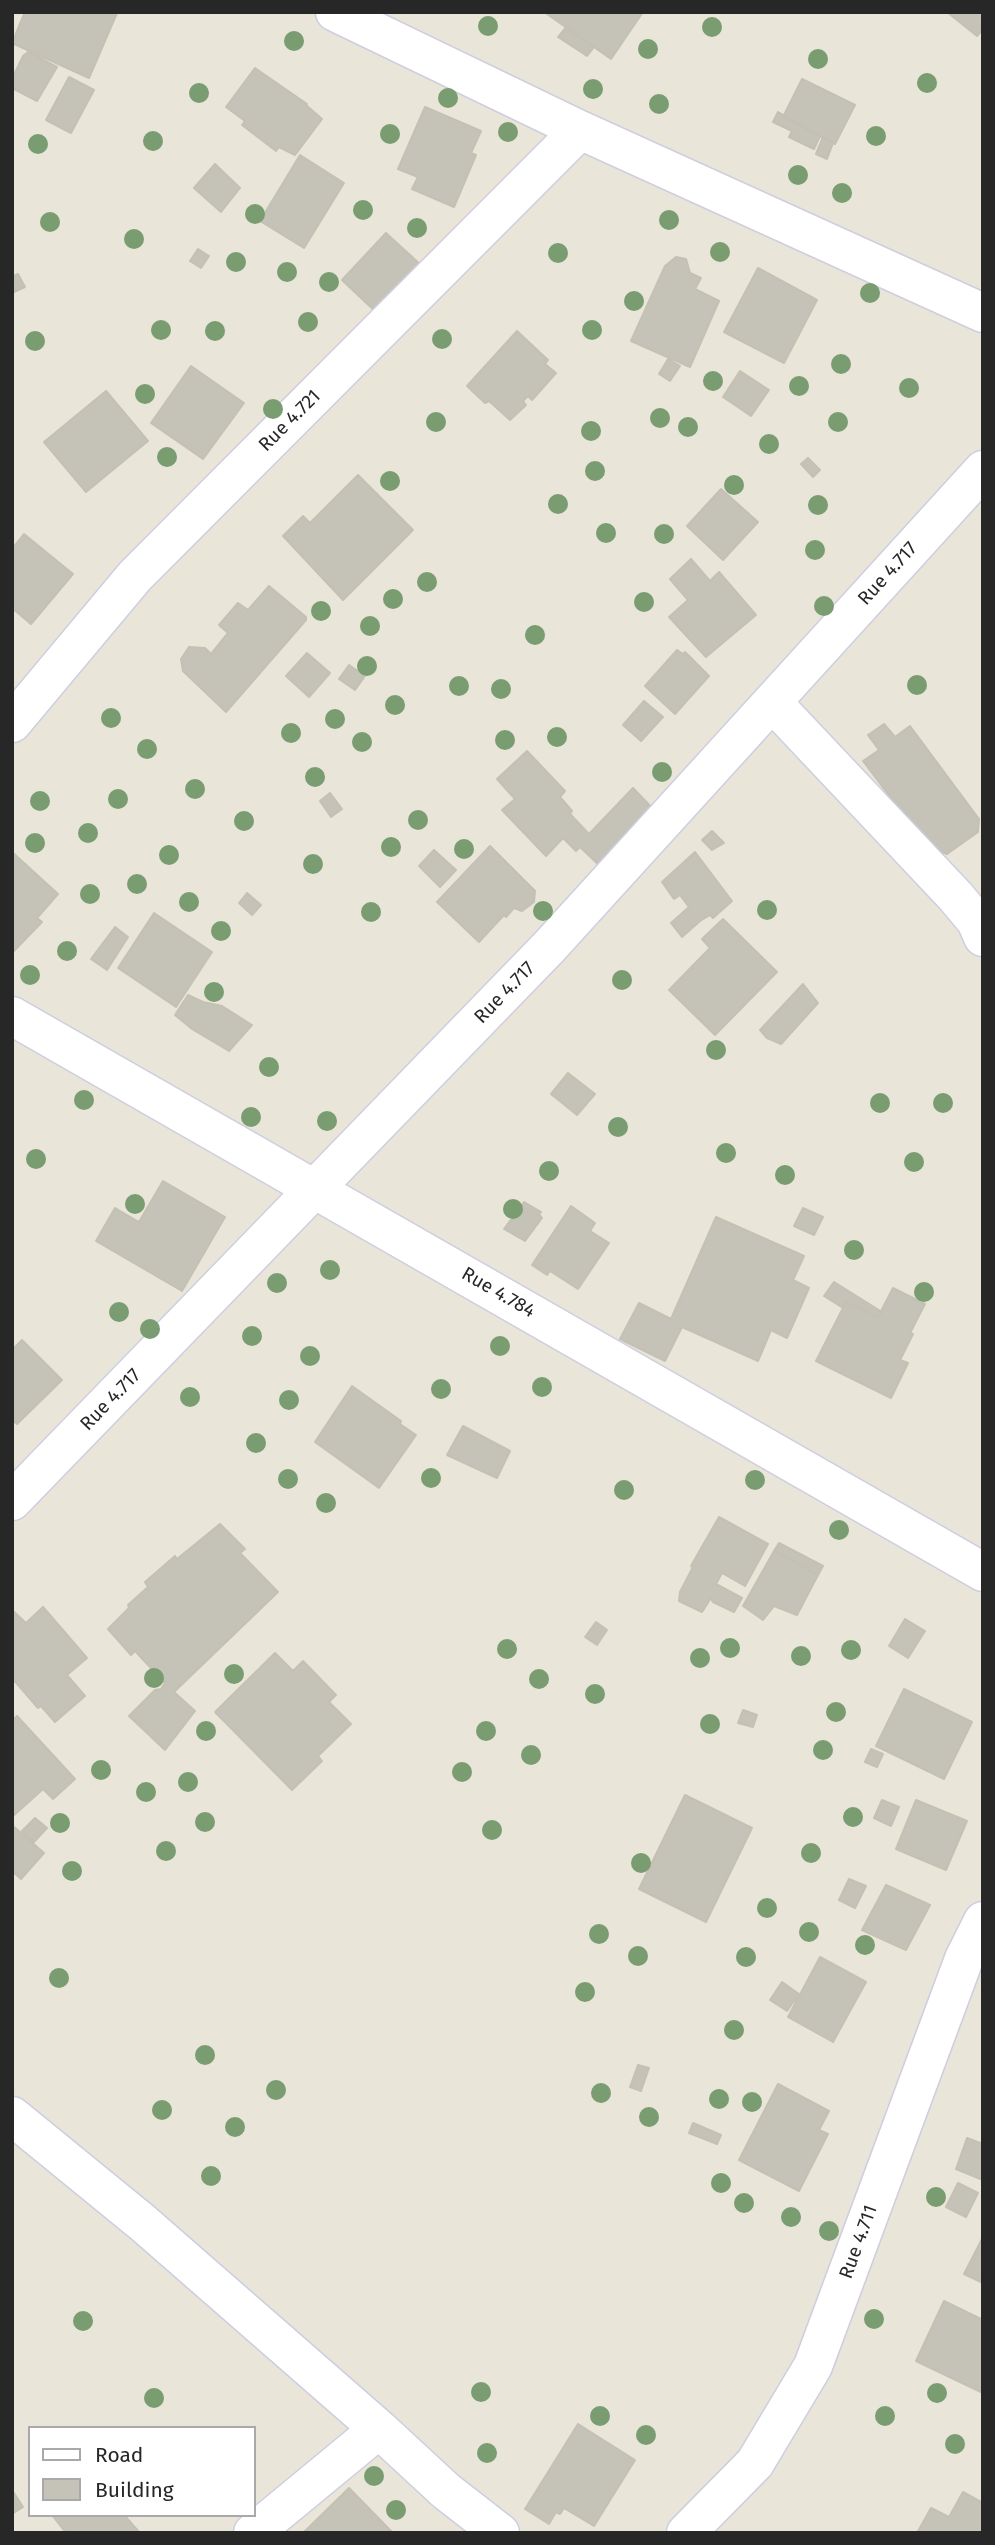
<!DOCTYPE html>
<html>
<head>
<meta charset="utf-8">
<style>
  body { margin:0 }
  #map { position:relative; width:995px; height:2545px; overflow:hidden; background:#e9e5d9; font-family:"Fira Sans",sans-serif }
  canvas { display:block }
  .frame { position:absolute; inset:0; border:14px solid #272727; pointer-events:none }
  .legend { position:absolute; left:28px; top:2426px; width:228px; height:91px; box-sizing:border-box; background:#fff; border:2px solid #a9a9a9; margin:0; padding:9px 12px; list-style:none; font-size:21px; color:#272727 }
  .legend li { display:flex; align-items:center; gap:14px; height:35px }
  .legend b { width:35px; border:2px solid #a9a9a9 }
</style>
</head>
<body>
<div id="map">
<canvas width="995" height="2545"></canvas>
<div class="frame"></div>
<ul class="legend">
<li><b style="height:9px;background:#fff"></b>Road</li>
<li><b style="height:19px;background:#c5c3b8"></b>Building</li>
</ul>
</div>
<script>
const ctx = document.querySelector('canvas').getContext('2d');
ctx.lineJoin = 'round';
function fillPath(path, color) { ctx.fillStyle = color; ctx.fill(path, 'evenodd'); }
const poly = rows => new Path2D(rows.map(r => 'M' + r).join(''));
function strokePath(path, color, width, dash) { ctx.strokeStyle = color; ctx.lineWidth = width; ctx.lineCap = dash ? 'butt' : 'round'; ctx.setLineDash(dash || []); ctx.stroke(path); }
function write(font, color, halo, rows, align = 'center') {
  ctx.font = font + ' "Fira Sans",sans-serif'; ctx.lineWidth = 6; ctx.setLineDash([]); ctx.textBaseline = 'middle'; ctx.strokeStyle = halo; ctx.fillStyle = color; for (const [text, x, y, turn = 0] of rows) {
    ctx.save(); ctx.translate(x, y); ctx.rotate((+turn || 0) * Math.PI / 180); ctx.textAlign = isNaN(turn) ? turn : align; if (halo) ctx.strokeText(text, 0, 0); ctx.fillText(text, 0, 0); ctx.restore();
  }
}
const building = poly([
  [25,12,115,12,117,13,89,78,12,43,25,12],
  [548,12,643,12,611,59,547,14,548,12],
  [947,12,983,12,983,29,977,36,947,12],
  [566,27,594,47,587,56,558,37,566,27],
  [28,52,57,67,37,101,12,88,12,79,23,56,28,52],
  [255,68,307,104,306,105,322,119,295,155,279,147,276,151,242,125,245,121,226,107,255,68],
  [69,77,94,90,71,133,46,120,69,77],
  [802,79,855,105,835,144,783,117,802,79],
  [425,107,481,131,471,153,476,155,454,207,412,189,418,177,398,169,425,107],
  [778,112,820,136,814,149,789,137,792,131,773,122,778,112],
  [823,137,833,143,827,159,816,154,823,137],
  [300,155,344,183,304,248,260,221,300,155],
  [215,164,240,188,221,212,194,188,215,164],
  [386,233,423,267,378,314,342,280,386,233],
  [198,249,209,256,201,268,190,261,198,249],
  [676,257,686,259,690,273,701,278,695,289,719,301,690,367,631,341,665,266,676,257],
  [758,268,817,300,784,363,724,332,758,268],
  [18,274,25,287,14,292,12,277,18,274],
  [517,331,548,360,545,364,556,373,532,400,528,396,523,401,526,405,510,420,489,401,485,403,467,386,517,331],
  [668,359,680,366,670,381,659,374,668,359],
  [191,366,244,403,203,459,151,423,191,366],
  [740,371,769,390,751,416,723,397,740,371],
  [106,391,148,441,86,492,44,442,106,391],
  [808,458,820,470,813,477,801,464,808,458],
  [358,475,413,530,343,600,283,536,303,516,310,523,358,475],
  [721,489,758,522,723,560,687,526,721,489],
  [24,534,73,574,31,624,12,608,12,549,24,534],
  [691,559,710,581,719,572,756,615,706,657,669,617,688,600,670,579,691,559],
  [269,586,306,617,306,620,226,712,183,671,181,659,189,647,205,648,211,654,228,633,219,625,238,603,248,610,269,586],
  [677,650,683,654,685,652,709,676,675,714,645,686,677,650],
  [307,653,330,673,309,697,286,676,307,653],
  [349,665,365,676,355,690,339,679,349,665],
  [644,701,663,717,641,741,623,725,644,701],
  [884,724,895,737,910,726,979,819,978,832,947,854,928,847,863,761,879,750,868,735,884,724],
  [527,751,565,791,560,797,572,811,570,814,589,834,633,788,655,811,601,867,580,847,576,851,563,838,546,856,502,810,515,799,497,779,527,751],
  [330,793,342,809,331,817,320,801,330,793],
  [712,831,724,843,712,850,702,840,712,831],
  [490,846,535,891,534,902,522,911,514,908,506,917,504,915,479,942,437,902,490,846],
  [434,850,456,870,440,887,419,866,434,850],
  [12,852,58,894,37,918,42,922,12,953,12,852],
  [695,852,732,901,713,918,710,915,700,921,682,937,671,923,689,907,680,895,674,899,662,882,695,852],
  [247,893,261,905,252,915,239,903,247,893],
  [154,913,212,952,176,1007,118,968,154,913],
  [723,919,777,972,715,1035,669,990,710,948,702,939,723,919],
  [115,927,128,937,107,970,91,959,115,927],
  [803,984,818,1003,781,1044,767,1038,760,1030,803,984],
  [188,995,203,1002,222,1006,252,1025,229,1051,192,1029,175,1015,188,995],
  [568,1073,595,1094,577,1115,551,1094,568,1073],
  [163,1181,225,1217,182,1291,96,1241,115,1208,139,1222,163,1181],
  [524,1202,541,1212,539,1214,542,1218,525,1241,504,1229,524,1202],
  [571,1206,595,1223,590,1231,609,1243,578,1289,550,1271,547,1275,532,1265,571,1206],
  [803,1208,823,1217,814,1235,794,1226,803,1208],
  [716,1217,804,1256,793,1280,809,1288,787,1338,771,1330,758,1361,682,1327,665,1361,620,1339,639,1303,671,1319,716,1217],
  [834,1282,882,1312,878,1317,846,1302,843,1308,824,1296,834,1282],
  [893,1288,925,1304,910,1333,913,1334,900,1360,908,1363,891,1398,816,1361,846,1302,878,1317,893,1288],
  [22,1340,62,1380,17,1424,12,1420,12,1350,22,1340],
  [352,1386,401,1421,400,1424,416,1435,379,1488,315,1442,352,1386],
  [463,1426,510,1451,497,1478,447,1455,463,1426],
  [719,1517,768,1544,745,1586,722,1573,716,1584,742,1598,734,1612,713,1602,709,1597,709,1601,702,1612,679,1601,680,1592,693,1567,691,1566,719,1517],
  [220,1524,245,1549,240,1553,278,1592,174,1692,195,1711,165,1750,129,1716,155,1690,161,1689,165,1683,135,1651,131,1655,108,1629,129,1608,128,1605,148,1587,145,1582,175,1556,177,1559,220,1524],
  [779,1543,823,1566,818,1575,774,1551,779,1543],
  [774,1551,818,1575,797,1615,774,1606,763,1620,743,1606,774,1551],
  [43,1607,87,1658,67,1675,85,1696,55,1722,41,1706,38,1708,12,1678,12,1610,26,1623,43,1607],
  [905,1619,925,1631,908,1658,889,1646,905,1619],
  [596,1622,607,1630,597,1645,585,1637,596,1622],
  [275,1653,293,1671,303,1661,336,1695,329,1702,351,1724,318,1756,322,1761,292,1790,215,1712,275,1653],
  [904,1689,972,1722,944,1779,876,1746,904,1689],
  [743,1710,757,1715,753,1727,738,1723,743,1710],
  [17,1716,75,1779,53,1799,43,1789,12,1817,12,1721,17,1716],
  [871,1749,883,1754,877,1767,865,1762,871,1749],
  [685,1795,752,1828,706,1922,639,1889,685,1795],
  [882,1800,899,1807,891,1826,874,1818,882,1800],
  [916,1800,967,1821,946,1870,896,1849,916,1800],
  [35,1818,47,1828,34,1842,22,1831,35,1818],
  [13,1826,44,1853,21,1879,12,1871,13,1826],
  [849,1879,866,1886,855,1908,839,1900,849,1879],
  [886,1885,930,1905,906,1950,862,1930,886,1885],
  [820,1957,866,1982,833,2042,788,2017,820,1957],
  [782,1982,799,1994,787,2011,770,2000,782,1982],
  [638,2065,649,2068,641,2091,630,2087,638,2065],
  [778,2084,829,2111,819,2130,828,2134,799,2191,739,2160,778,2084],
  [693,2123,721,2135,717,2144,689,2133,693,2123],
  [967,2138,983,2144,983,2180,956,2169,967,2138],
  [958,2183,978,2193,966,2217,946,2207,958,2183],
  [983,2237,983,2283,964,2274,983,2237],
  [944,2301,983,2320,983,2393,916,2361,944,2301],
  [578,2424,635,2460,594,2526,564,2508,560,2514,556,2512,549,2524,525,2509,578,2424],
  [349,2488,393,2533,303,2533,349,2488],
  [963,2492,983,2503,983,2533,917,2533,931,2508,949,2517,963,2492],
  [14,2493,23,2507,12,2514,12,2494,14,2493],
  [52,2515,124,2515,139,2532,66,2533,52,2515]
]);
fillPath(building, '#c5c3b8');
strokePath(building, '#c4c1b3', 2);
const minor = poly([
  [335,12,580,130,983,313],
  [772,702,956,897,976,921,983,937],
  [12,723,135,576,580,130],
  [12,1016,983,1572],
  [12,1501,550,946,983,470],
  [12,2116,143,2223,379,2429,446,2491,500,2533],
  [253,2533,379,2429],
  [686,2533,755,2463,813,2366,964,1959,983,1921]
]);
strokePath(minor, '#cecee0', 41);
strokePath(minor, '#fff', 38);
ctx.fillStyle = '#799c70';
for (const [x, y] of [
  [488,26],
  [712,27],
  [294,41],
  [648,49],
  [818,59],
  [927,83],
  [593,89],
  [199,93],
  [448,98],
  [659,104],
  [508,132],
  [390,134],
  [876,136],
  [153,141],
  [38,144],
  [798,175],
  [842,193],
  [363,210],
  [255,214],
  [669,220],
  [50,222],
  [417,228],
  [134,239],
  [720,252],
  [558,253],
  [236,262],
  [287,272],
  [329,282],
  [870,293],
  [634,301],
  [308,322],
  [161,330],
  [592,330],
  [215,331],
  [442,339],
  [35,341],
  [841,364],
  [713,381],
  [799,386],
  [909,388],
  [145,394],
  [273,409],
  [660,418],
  [436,422],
  [838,422],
  [688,427],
  [591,431],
  [769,444],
  [167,457],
  [595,471],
  [390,481],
  [734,485],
  [558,504],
  [818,505],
  [606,533],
  [664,534],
  [815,550],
  [427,582],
  [393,599],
  [644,602],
  [824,606],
  [321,611],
  [370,626],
  [535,635],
  [367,666],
  [917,685],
  [459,686],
  [501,689],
  [395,705],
  [111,718],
  [335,719],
  [291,733],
  [557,737],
  [505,740],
  [362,742],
  [147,749],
  [662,772],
  [315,777],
  [195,789],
  [118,799],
  [40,801],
  [418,820],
  [244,821],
  [88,833],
  [35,843],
  [391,847],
  [464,849],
  [169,855],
  [313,864],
  [137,884],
  [90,894],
  [189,902],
  [767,910],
  [543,911],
  [371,912],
  [221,931],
  [67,951],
  [30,975],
  [622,980],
  [214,992],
  [716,1050],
  [269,1067],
  [84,1100],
  [880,1103],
  [943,1103],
  [251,1117],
  [327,1121],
  [618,1127],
  [726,1153],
  [36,1159],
  [914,1162],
  [549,1171],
  [785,1175],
  [135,1204],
  [513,1209],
  [854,1250],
  [330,1270],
  [277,1283],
  [924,1292],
  [119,1312],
  [150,1329],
  [252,1336],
  [500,1346],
  [310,1356],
  [542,1387],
  [441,1389],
  [190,1397],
  [289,1400],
  [256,1443],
  [431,1478],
  [288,1479],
  [755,1480],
  [624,1490],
  [326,1503],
  [839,1530],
  [730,1648],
  [507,1649],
  [851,1650],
  [801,1656],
  [700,1658],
  [234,1674],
  [154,1678],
  [539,1679],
  [595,1694],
  [836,1712],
  [710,1724],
  [206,1731],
  [486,1731],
  [823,1750],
  [531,1755],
  [101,1770],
  [462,1772],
  [188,1782],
  [146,1792],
  [853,1817],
  [205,1822],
  [60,1823],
  [492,1830],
  [166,1851],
  [811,1853],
  [641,1863],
  [72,1871],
  [767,1908],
  [809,1932],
  [599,1934],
  [865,1945],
  [638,1956],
  [746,1957],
  [59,1978],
  [585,1992],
  [734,2030],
  [205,2055],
  [276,2090],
  [601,2093],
  [719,2099],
  [752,2102],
  [162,2110],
  [649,2117],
  [235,2127],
  [211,2176],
  [721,2183],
  [936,2197],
  [744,2203],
  [791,2217],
  [829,2231],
  [874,2319],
  [83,2321],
  [481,2392],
  [937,2393],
  [154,2398],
  [600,2416],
  [885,2416],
  [646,2435],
  [955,2444],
  [487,2453],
  [374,2476],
  [396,2510]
]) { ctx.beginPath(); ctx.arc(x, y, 10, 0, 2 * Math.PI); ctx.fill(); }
write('19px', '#272727', '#fff', [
  ["Rue 4.721",290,421,-45],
  ["Rue 4.717",888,574,-48],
  ["Rue 4.717",505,993,-46],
  ["Rue 4.784",498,1293,30],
  ["Rue 4.717",111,1400,-46],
  ["Rue 4.711",859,2242,-70]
]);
</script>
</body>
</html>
